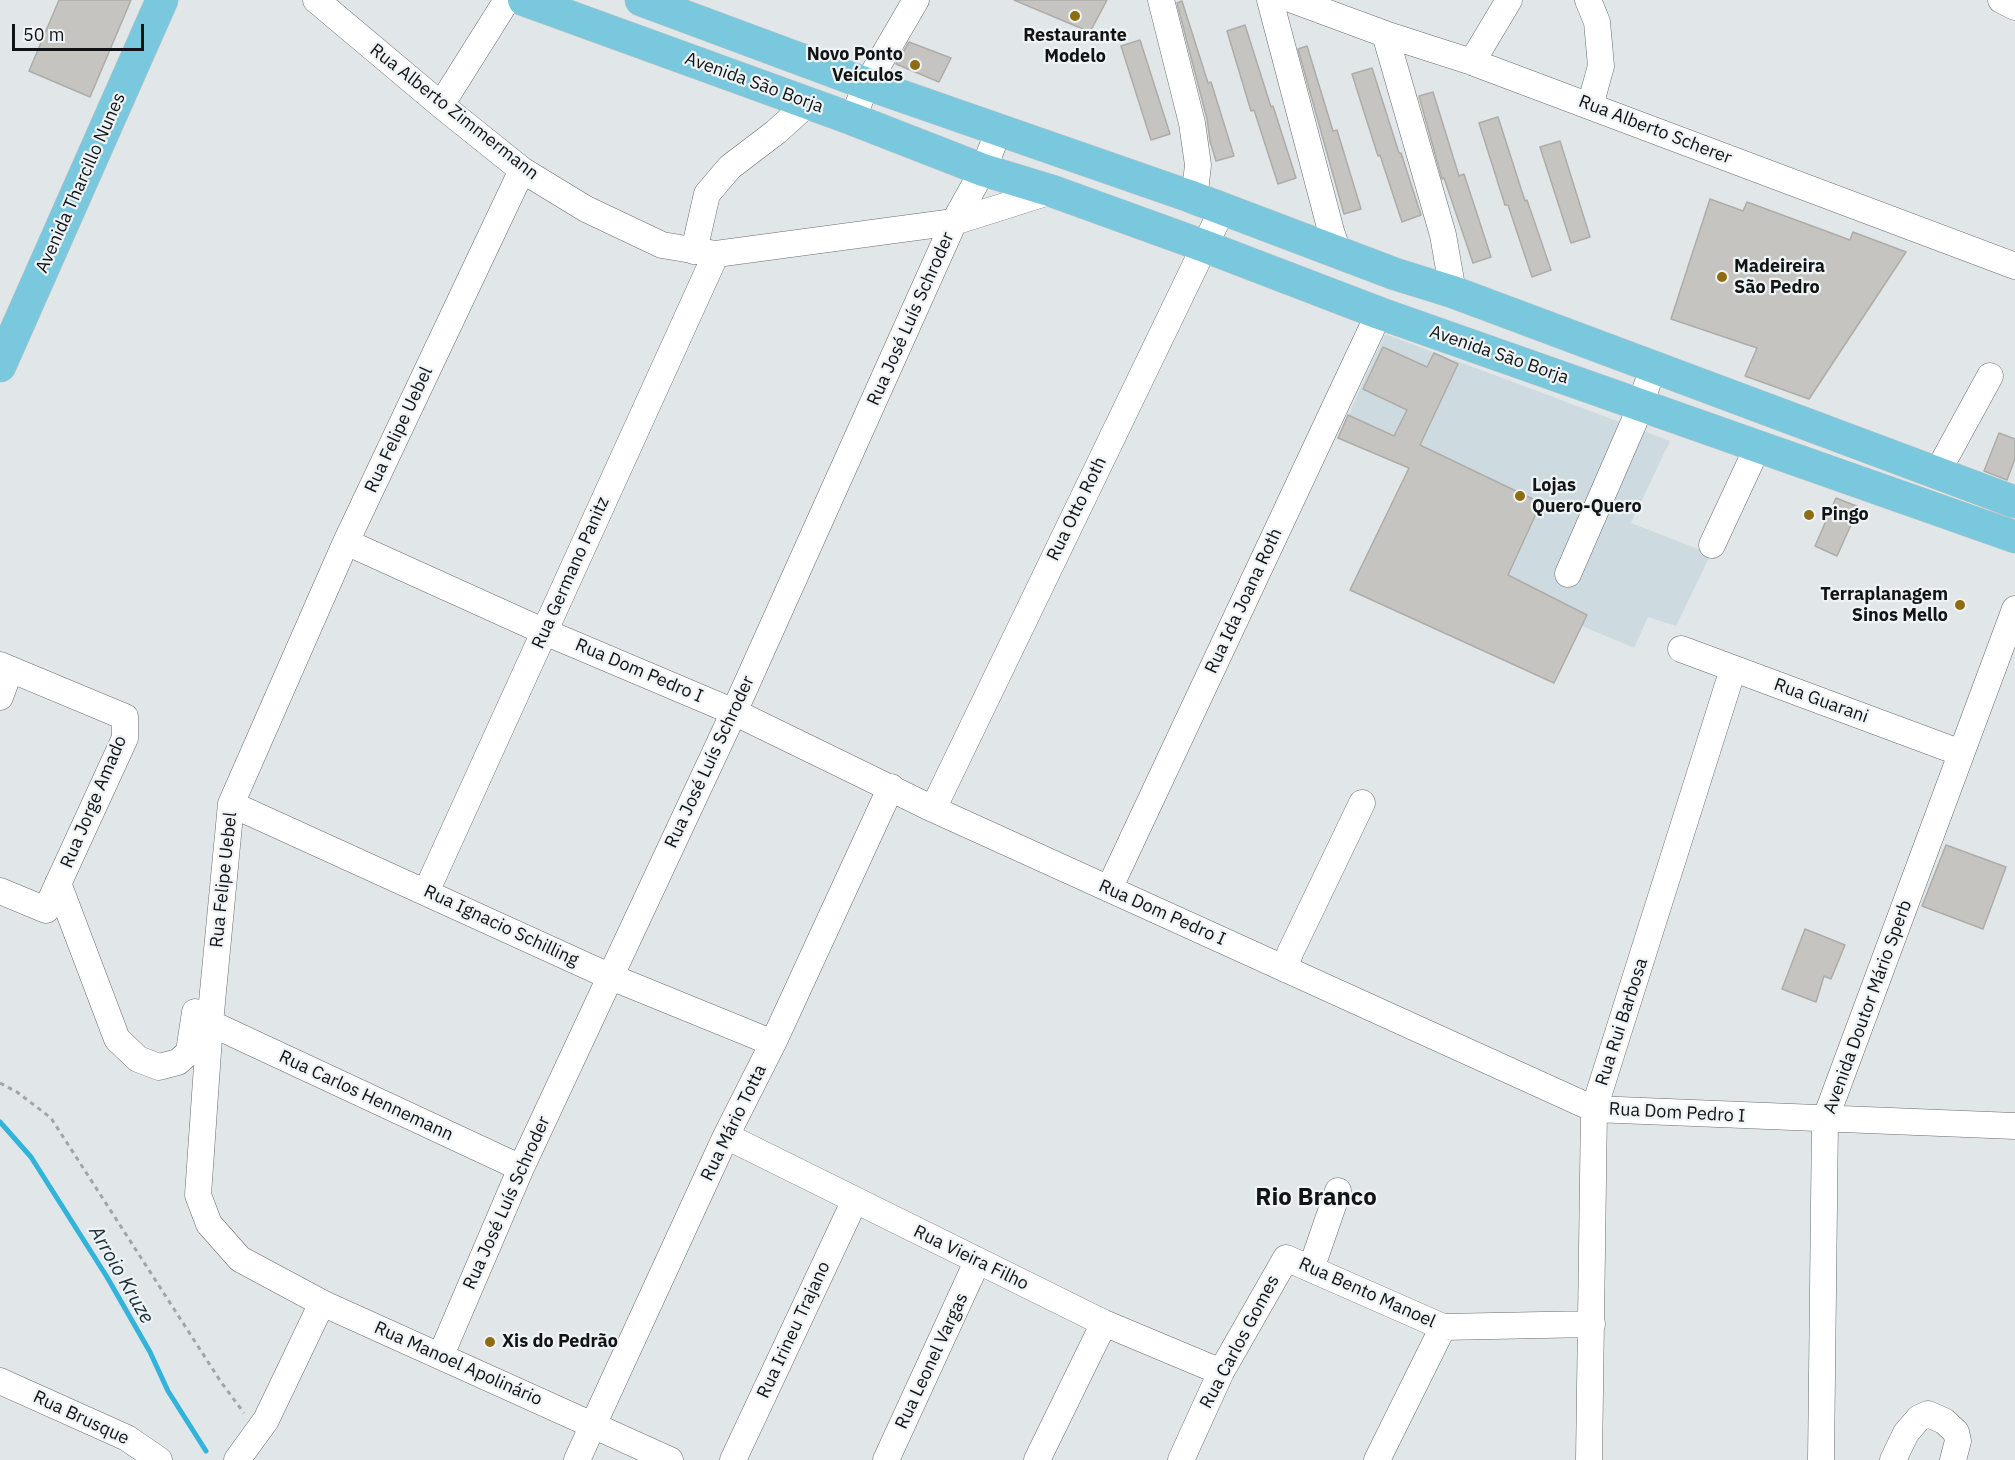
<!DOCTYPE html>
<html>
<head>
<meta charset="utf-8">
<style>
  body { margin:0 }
  #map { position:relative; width:2015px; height:1460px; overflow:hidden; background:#e1e6e8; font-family:"IBM Plex Sans",sans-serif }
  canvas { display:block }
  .scale { position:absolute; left:12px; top:24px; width:132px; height:27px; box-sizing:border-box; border:3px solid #111314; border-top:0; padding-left:8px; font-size:18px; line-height:21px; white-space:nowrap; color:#111314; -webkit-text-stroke:4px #eef3f5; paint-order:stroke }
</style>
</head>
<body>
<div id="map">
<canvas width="2015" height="1460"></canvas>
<div class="scale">50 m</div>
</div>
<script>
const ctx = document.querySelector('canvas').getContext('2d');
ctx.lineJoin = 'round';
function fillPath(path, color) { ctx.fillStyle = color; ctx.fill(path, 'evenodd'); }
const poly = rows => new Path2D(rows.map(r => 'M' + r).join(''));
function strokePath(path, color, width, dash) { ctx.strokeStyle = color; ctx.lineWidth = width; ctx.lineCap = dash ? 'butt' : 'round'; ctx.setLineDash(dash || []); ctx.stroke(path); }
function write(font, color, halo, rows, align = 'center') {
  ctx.font = font + ' "IBM Plex Sans",sans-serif'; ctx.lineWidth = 4.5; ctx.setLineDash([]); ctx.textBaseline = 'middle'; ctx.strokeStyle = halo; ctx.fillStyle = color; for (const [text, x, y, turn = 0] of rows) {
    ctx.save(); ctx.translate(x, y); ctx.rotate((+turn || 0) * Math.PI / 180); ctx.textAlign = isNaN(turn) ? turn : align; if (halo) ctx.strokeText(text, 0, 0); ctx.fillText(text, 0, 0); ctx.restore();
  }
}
fillPath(poly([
  [1385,334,1670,441,1631,523,1711,554,1676,626,1648,617,1634,648,1582,626,1554,683,1350,590,1409,469,1338,438]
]), '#cddbe0');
strokePath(poly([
  [0,1122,31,1157,107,1277,150,1352,168,1391,206,1451]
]), '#31b3da', 5);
const building = poly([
  [59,0,131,0,90,97,29,71,59,0],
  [1014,0,1107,0,1090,32,1014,0],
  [1182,1,1208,83,1211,82,1234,156,1216,161,1210,141,1207,119,1177,3,1182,1],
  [1245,25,1271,107,1273,106,1296,178,1278,184,1254,110,1251,111,1227,31,1245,25],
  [1140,40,1170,134,1151,140,1121,46,1140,40],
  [909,42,951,58,939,82,896,64,909,42],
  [1307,46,1333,131,1337,130,1361,209,1344,214,1298,49,1307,46],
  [1372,68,1399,153,1401,153,1421,215,1402,222,1380,155,1378,156,1352,74,1372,68],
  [1433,92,1459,176,1464,174,1491,257,1473,263,1444,178,1442,179,1419,96,1433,92],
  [1498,117,1525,201,1527,200,1551,270,1532,277,1508,205,1505,205,1479,123,1498,117],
  [1560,141,1590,237,1571,243,1540,147,1560,141],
  [1710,199,1743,211,1747,202,1850,240,1853,232,1906,252,1809,399,1745,376,1757,348,1671,319,1710,199],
  [1383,347,1427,367,1434,353,1458,364,1420,445,1541,503,1508,575,1587,615,1554,683,1350,590,1409,468,1338,438,1348,415,1394,436,1407,410,1363,389,1383,347],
  [1999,433,2015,439,2015,459,2007,480,1984,471,1999,433],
  [1836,498,1859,507,1837,556,1815,546,1836,498],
  [1946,845,2006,867,1983,929,1922,906,1946,845],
  [1805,929,1845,945,1831,979,1824,976,1816,1002,1782,989,1805,929]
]);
fillPath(building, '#c6c4c0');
strokePath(building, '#aeaca7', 1.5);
const minor = poly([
  [316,0,441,105,522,170,586,209,662,245,716,254,954,222,1052,191],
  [1161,0,1192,123,1198,165,1196,183,1189,196],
  [1270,0,1331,231,1338,252],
  [1293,0,1385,34,1472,62,2015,266],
  [1588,0,1597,22,1601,66,1590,106],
  [2001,0,2015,7],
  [1385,34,1443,235,1453,292],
  [1472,62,1509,0],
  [441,105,507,0],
  [852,119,867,84,916,0],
  [522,170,346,542,231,804,210,1023,198,1195,209,1224,240,1259,322,1303,670,1460],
  [694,251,707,194,730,167,776,132,808,103],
  [1937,473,1990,376],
  [346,542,545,632,734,712,933,809,1594,1109,2015,1126],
  [1712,545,1758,446],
  [1568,574,1634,422,1653,368],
  [1681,649,1961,753],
  [0,665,125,717,125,738,46,910,0,891],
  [0,697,10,670],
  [231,804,611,977,773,1043],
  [933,809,1222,210],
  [58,883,117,1039,138,1059,159,1067,178,1062,189,1052,195,1012],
  [1109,889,1379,313],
  [426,892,716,254],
  [1285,969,1290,953,1362,803],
  [210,1023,521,1168],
  [726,1136,1104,1323,1221,1372],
  [1311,1269,1338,1191],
  [441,1355,521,1168,734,712,954,222,983,170,999,130],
  [0,1381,127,1438,159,1460],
  [237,1460,266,1420,322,1303],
  [577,1460,726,1136,773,1043,891,787],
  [733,1460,855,1200],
  [886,1460,977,1262],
  [1037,1460,1104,1323],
  [1181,1460,1221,1372,1286,1258,1443,1327,1592,1324],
  [1377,1460,1443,1327],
  [1589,1460,1594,1109,1733,669],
  [1821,1460,1825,1120,2015,609],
  [1893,1460,1906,1433,1919,1418,1928,1414,1944,1421,1956,1432,1958,1441,1953,1460]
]);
const major = poly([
  [524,0,852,119,983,170,1052,191,1204,246,1379,313,2015,537],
  [641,0,867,84,1189,196,1395,274,1453,292,2015,502],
  [0,366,162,0]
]);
strokePath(minor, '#686d6f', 27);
strokePath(major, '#c1c2c2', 33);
strokePath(poly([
  [0,1083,17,1092,51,1118,221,1382,244,1413]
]), '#a1a5a7', 3, [4.5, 4.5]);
strokePath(minor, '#fff', 26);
strokePath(major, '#7ac8dd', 32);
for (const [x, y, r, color] of [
  [1075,16,6,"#8e6c0f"],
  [915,65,6,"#8e6c0f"],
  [1722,277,6,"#8e6c0f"],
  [1520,496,6,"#8e6c0f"],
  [1809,515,6,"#8e6c0f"],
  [1960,605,6,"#8e6c0f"],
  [490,1342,6,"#8e6c0f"]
]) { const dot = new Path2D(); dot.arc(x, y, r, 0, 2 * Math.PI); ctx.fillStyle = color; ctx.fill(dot); strokePath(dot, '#eef3f5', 2); }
write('bold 18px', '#111314', '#eef3f5', [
  ["Restaurante",1075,36,"center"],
  ["Modelo",1075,57,"center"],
  ["Novo Ponto",903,55,"right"],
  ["Veículos",903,76,"right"],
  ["Madeireira",1734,267],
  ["São Pedro",1734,288],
  ["Lojas",1532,486],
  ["Quero-Quero",1532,507],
  ["Pingo",1821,515],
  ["Terraplanagem",1948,595,"right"],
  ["Sinos Mello",1948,616,"right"],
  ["Xis do Pedrão",502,1342]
], 'left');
write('18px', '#111314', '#eef3f5', [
  ["Avenida São Borja",754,83,20],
  ["Rua Alberto Zimmermann",454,112,38],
  ["Rua Alberto Scherer",1655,130,21],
  ["Avenida Tharcillo Nunes",81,183,-66],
  ["Rua José Luís Schroder",911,319,-66],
  ["Avenida São Borja",1499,355,19],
  ["Rua Felipe Uebel",399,430,-65],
  ["Rua Otto Roth",1077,509,-64],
  ["Rua Germano Panitz",571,573,-66],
  ["Rua Ida Joana Roth",1244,601,-65],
  ["Rua Dom Pedro I",639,671,23],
  ["Rua Guarani",1821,701,20],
  ["Rua José Luís Schroder",710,762,-65],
  ["Rua Jorge Amado",94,802,-67],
  ["Rua Felipe Uebel",224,880,-84],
  ["Rua Dom Pedro I",1162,913,24],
  ["Rua Ignacio Schilling",501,926,25],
  ["Avenida Doutor Mário Sperb",1868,1007,-70],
  ["Rua Rui Barbosa",1622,1022,-72],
  ["Rua Carlos Hennemann",366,1096,25],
  ["Rua Dom Pedro I",1677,1113,3],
  ["Rua Mário Totta",734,1123,-64],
  ["Rua José Luís Schroder",507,1203,-66],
  ["Rua Vieira Filho",971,1258,26],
  ["Rua Bento Manoel",1367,1293,24],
  ["Rua Irineu Trajano",794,1330,-65],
  ["Rua Carlos Gomes",1240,1342,-62],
  ["Rua Leonel Vargas",932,1361,-65],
  ["Rua Manoel Apolinário",458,1364,24],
  ["Rua Brusque",81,1418,25]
]);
write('italic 20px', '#1a2f37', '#eef3f5', [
  ["Arroio Kruze",121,1275,60]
]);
write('bold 24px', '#111314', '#eef3f5', [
  ["Rio Branco",1316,1198]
]);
</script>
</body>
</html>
